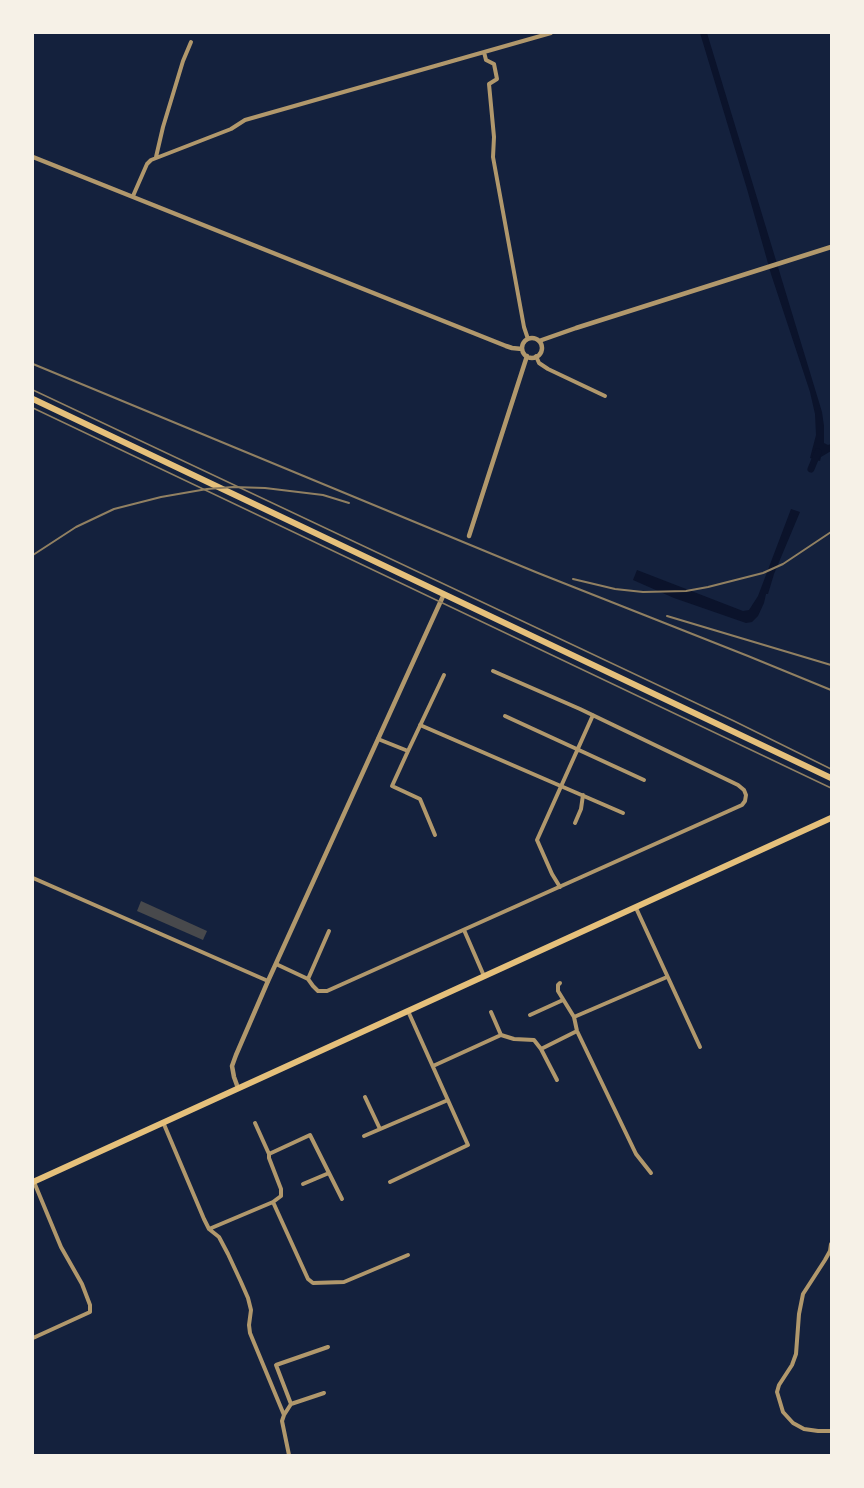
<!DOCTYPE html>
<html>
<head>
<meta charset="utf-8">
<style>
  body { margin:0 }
  #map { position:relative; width:864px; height:1488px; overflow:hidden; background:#14213d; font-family:"Space Grotesk",sans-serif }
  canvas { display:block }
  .frame { position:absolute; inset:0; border:34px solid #f6f1e7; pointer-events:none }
</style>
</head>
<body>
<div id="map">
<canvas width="864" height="1488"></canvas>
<div class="frame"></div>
</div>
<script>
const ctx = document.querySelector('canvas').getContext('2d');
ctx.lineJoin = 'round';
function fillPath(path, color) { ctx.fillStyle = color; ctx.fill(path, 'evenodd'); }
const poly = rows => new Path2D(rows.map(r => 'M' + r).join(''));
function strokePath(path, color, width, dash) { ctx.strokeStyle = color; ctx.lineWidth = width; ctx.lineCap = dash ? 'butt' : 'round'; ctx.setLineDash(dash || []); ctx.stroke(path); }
fillPath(poly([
  [700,33,707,33,822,412,824,426,824,443,828,445,831,444,831,451,821,457,820,461,810,458,816,435,815,414,810,392,771,274,747,189],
  [791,509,800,512,774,574,768,594,766,594,764,603,758,616,752,622,746,623,674,598,633,580,637,570,743,611,749,610,758,596]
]), '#0b132b');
strokePath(poly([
  [811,469,818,452]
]), '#0b132b', 7);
fillPath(poly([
  [141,901,207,931,203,940,137,911]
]), '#48494c');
strokePath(poly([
  [484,52,486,60,494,64,497,79,489,84,494,137,493,157,524,327,528,339],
  [156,157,163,127,183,61,191,42],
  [133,196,147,164,151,160,231,129,245,120,551,33],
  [536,356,539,363,548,369,605,396],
  [505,716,644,780],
  [420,725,623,813],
  [378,739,408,751,444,675],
  [408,751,392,786,420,799,435,835],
  [575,823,581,809,583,795],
  [33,878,268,981],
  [560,887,552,874,537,840,593,715],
  [636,908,700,1047],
  [464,930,484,976],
  [276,964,308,979,313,986,318,991,327,991,742,805,745,801,746,795,744,790,738,785,580,709,493,671],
  [308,979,329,931],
  [560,983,558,985,558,991,574,1017,577,1031,636,1154,651,1173],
  [491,1012,501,1035,514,1039,534,1040,541,1049,557,1080],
  [530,1015,563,1000],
  [574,1017,667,977],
  [541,1049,577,1031],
  [433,1066,501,1035],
  [365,1097,380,1129],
  [163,1122,204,1219,209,1229,219,1237,228,1254,241,1282,248,1298,251,1310,249,1325,250,1333,284,1415],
  [255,1123,269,1154,269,1158,281,1189,281,1196,273,1202],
  [364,1136,448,1100],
  [269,1154,310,1135,342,1199],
  [390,1182,468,1145,408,1011],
  [303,1184,329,1173],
  [209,1229,273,1202,308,1279,313,1283,344,1282,408,1255],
  [831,1244,830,1251,825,1260,803,1294,799,1314,796,1354,792,1365,779,1385,777,1392,783,1412,793,1423,804,1429,818,1431,831,1431],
  [33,1338,90,1312,90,1305,82,1284,61,1247,34,1182],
  [291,1404,276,1365,328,1347],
  [289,1455,282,1421,284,1415,291,1404,324,1393]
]), '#b1986c', 4);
strokePath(poly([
  [33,157,506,346,512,348,522,349],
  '522 348a10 10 0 1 1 20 0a10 10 0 1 1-20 0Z',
  [539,341,576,328,831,247],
  [469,536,527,356],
  [238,1088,234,1077,232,1066,236,1055,268,981,444,594]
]), '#b1986c', 4.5);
strokePath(poly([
  [33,399,831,778],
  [33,1182,831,818]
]), '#e5c07b', 6);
strokePath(poly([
  [33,390,734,721,831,769],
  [33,408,831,788]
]), '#918062', 1.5);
strokePath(poly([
  [33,364,538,573,748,656,831,690],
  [33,555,76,527,114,509,161,497,207,489,233,487,265,488,323,495,349,503],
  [573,579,615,589,643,592,686,591,708,587,763,573,783,564,831,532],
  [667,616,831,665]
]), '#918062', 2);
</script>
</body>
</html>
